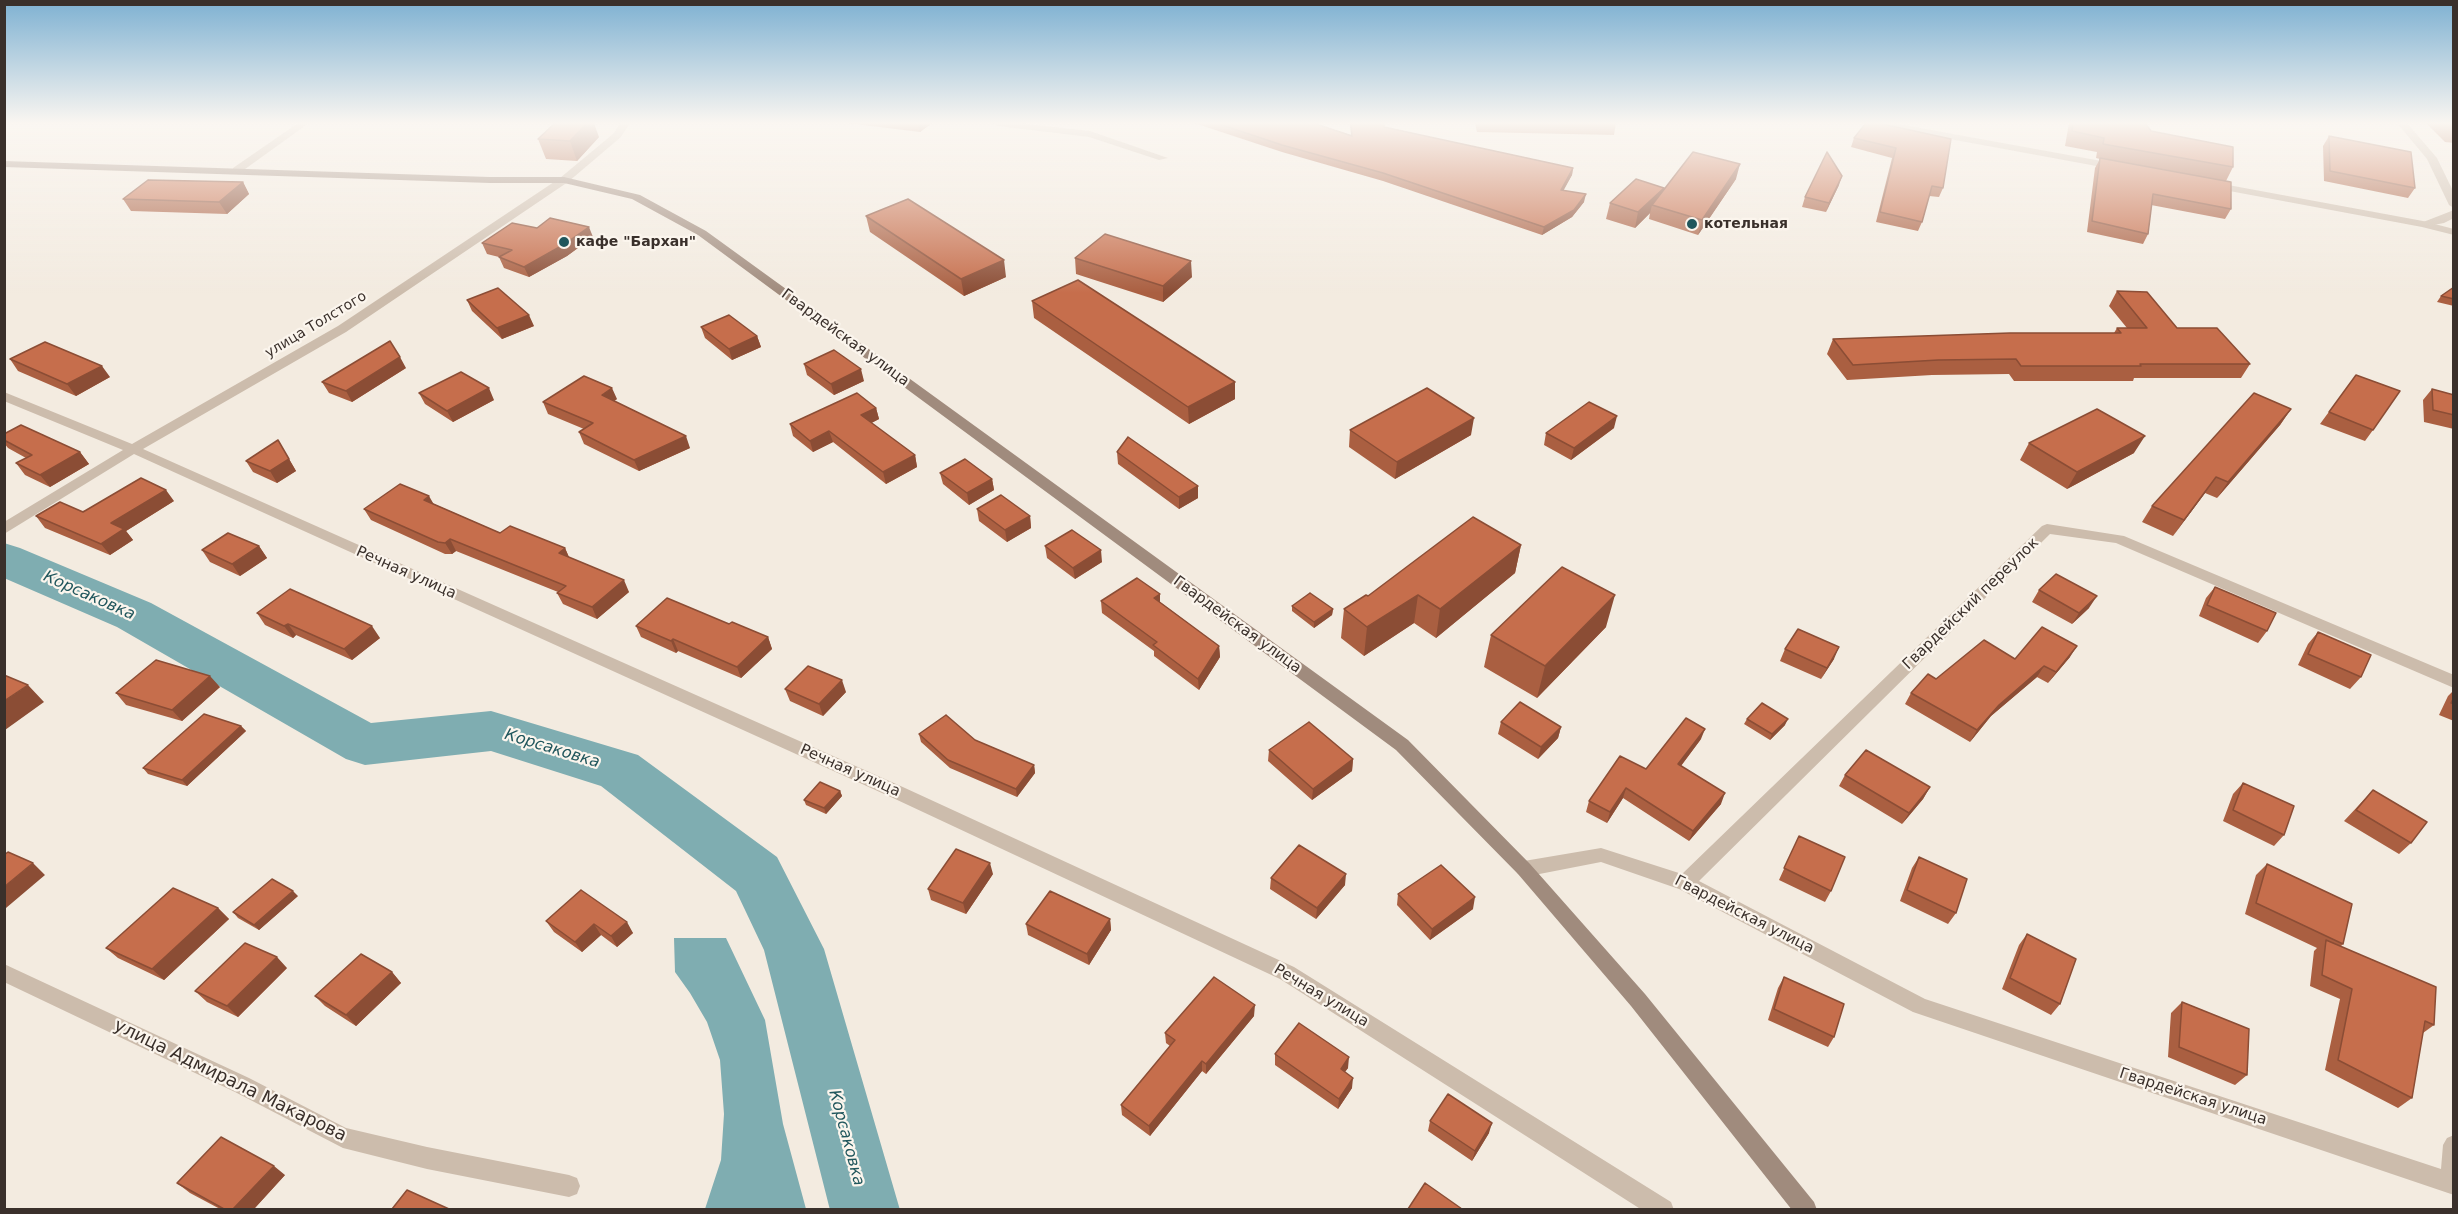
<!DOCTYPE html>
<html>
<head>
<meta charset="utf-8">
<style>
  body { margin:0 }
  #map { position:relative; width:2458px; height:1214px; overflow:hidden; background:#f3ebe0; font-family:"DejaVu Sans",sans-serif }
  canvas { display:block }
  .frame { position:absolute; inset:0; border:6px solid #3a302b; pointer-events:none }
</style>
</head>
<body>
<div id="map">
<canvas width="2458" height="1214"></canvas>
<div class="frame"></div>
</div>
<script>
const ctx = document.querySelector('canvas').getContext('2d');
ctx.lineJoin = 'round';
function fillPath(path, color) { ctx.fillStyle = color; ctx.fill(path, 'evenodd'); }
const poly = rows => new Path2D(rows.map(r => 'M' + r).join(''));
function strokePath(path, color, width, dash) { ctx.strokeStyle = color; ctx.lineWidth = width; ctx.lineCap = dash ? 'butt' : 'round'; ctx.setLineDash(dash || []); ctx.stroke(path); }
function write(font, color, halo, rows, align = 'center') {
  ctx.font = font + ' "DejaVu Sans",sans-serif'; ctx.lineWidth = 4.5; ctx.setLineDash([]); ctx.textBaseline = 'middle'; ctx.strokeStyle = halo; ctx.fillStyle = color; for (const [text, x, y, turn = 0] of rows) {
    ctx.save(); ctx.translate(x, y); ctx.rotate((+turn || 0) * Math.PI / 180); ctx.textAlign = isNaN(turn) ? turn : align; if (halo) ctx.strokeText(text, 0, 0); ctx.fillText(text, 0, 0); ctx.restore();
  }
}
fillPath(poly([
  [674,938,726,938,765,1020,783,1124,806,1209,705,1209,721,1160,724,1114,720,1060,707,1022,690,993,675,972]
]), '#7fadb1');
fillPath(poly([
  [4,543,20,548,151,603,371,723,491,711,638,755,777,857,824,949,900,1210,830,1210,764,950,736,891,601,786,491,751,365,765,346,759,117,627,4,578,4,543]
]), '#7fadb1');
fillPath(poly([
  [298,123,309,123,241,172,233,172,233,168,298,123],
  [620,123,630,123,621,137,568,182,346,332,143,449,905,788,1294,967,1671,1202,1674,1210,1642,1210,1280,979,893,798,134,454,4,534,4,522,123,450,4,401,4,392,132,444,338,326,560,178,614,133,620,123],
  [993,123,1019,123,1090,131,1168,158,1159,160,1089,137,998,126,993,123],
  [2397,123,2407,123,2437,158,2454,193,2454,208,2449,205,2427,159,2397,123],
  [2454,210,2454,218,2444,223,2423,227,2418,224,2454,210],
  [2047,524,2124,536,2454,675,2454,688,2116,543,2050,534,1699,881,1925,999,2441,1169,2443,1145,2447,1138,2454,1135,2454,1195,1913,1012,1679,889,1601,862,1524,877,1518,874,1515,869,1518,864,1524,861,1601,848,1682,874,2042,526,2047,524],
  [4,964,249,1078,346,1128,427,1147,569,1175,577,1178,580,1186,577,1194,569,1197,427,1169,343,1148,235,1092,4,982,4,964]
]), '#ccbcac');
fillPath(poly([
  [1874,123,1893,123,2118,164,2123,167,2118,170,1879,126,1874,123],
  [2212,182,2423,221,2454,229,2454,235,2422,227,2208,187,2207,185,2212,182]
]), '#ccbcac');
fillPath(poly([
  [4,161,490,177,564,177,640,195,706,231,1408,740,1530,864,1645,994,1814,1202,1817,1210,1792,1210,1631,1006,1518,874,1396,750,698,235,632,199,564,183,490,183,4,167,4,161]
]), '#a08b7d');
fillPath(poly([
  [847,123,932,123,920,132],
  [1194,123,1313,123,1351,135,1350,123,1384,123,1384,127,1573,168,1572,175,1563,190,1584,202,1572,217,1542,235,1383,181,1282,152],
  [1475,123,1616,123,1614,135,1477,132],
  [1866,123,1943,188,1939,197,1929,196,1922,222,1918,231,1876,222,1892,158,1851,147,1854,138],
  [2069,123,2145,123,2151,131,2233,167,2226,181,2231,209,2225,219,2151,205,2148,234,2143,244,2087,232,2095,168,2100,159,2096,158,2097,152,2065,146],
  [2426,123,2454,123,2454,143,2445,142],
  [2329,136,2415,188,2408,198,2324,181,2323,146],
  [599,137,577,161,546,159,538,139],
  [1736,179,1698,235,1649,219,1650,213,1635,228,1606,219,1610,203,1664,188],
  [243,182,249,194,227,214,131,211,123,199],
  [1839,185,1826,212,1802,207,1805,197],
  [866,216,1006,277,964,296,870,232],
  [537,228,593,237,567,256,529,277,504,268,499,257,487,254,482,243],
  [1075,258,1192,277,1163,302,1076,274],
  [2454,287,2454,306,2437,302,2441,296],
  [2117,291,2177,328,2250,364,2241,378,2134,378,2133,381,2014,381,2009,374,1932,375,1847,380,1827,354,1833,339,2114,333,2117,328,2127,328,2109,306],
  [467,300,534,326,502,339,472,311],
  [1032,301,1235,399,1189,424,1034,318],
  [701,327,757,336,761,347,732,360,705,338],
  [10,359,110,377,76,396,18,371],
  [804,364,864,381,834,395,807,375],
  [406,368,352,402,329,393,322,382],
  [2356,375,2373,430,2365,441,2320,424],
  [2432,389,2454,395,2454,429,2424,422,2423,400],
  [419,393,494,400,453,422,425,404],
  [617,399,614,401,690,448,639,471,584,444,579,432,584,429,548,414,543,402],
  [876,408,879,419,871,423,915,455,917,467,886,484,833,442,813,452,793,436,790,424],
  [2291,409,2280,425,2217,498,2205,493,2173,536,2142,522,2152,506],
  [1614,428,1571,460,1544,445,1546,433],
  [1350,430,1471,435,1395,479,1349,447],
  [4,434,80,452,89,464,50,487,25,475,16,463,26,458,8,448,4,443],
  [278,440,296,471,277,483,253,472,246,461],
  [2029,443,2134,453,2067,489,2020,460],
  [1117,452,1198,486,1198,498,1179,509,1118,464],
  [940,473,992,479,994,490,969,505,943,484],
  [174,501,126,531,133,540,110,555,45,528,36,516],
  [434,504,500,533,565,548,569,557,629,592,597,619,563,604,557,593,558,592,456,551,452,554,445,554,371,520,364,509],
  [977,509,1030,516,1031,528,1007,542,979,521],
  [1521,545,1515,573,1436,638,1414,623,1364,656,1341,638,1344,609,1368,596],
  [259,546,267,558,240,576,210,562,202,550],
  [1045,546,1102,562,1075,579,1047,558],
  [2215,587,2267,631,2258,643,2199,616,2206,598],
  [2039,590,2089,608,2072,624,2032,602],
  [1160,594,1160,602,1219,646,1220,657,1199,690,1154,656,1154,651,1102,613,1101,601],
  [1292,606,1333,609,1332,615,1314,628,1292,611],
  [257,613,380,638,352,660,296,635,293,638,265,625],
  [729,624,768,637,772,649,741,678,678,651,676,653,641,637,636,626],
  [1606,627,1537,698,1484,667,1491,635],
  [2318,632,2361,677,2350,689,2298,665,2308,644],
  [1785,649,1834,659,1821,679,1780,661],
  [2070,657,2048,683,2037,677,1991,716,1970,742,1905,704,1911,693,1936,679,2015,659],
  [220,687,182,721,126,705,116,693],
  [785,689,846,692,823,716,790,701],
  [2454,690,2454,721,2439,715,2448,696],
  [1747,719,1785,725,1770,740,1744,724],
  [1501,722,1561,727,1558,738,1538,759,1498,734],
  [241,726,246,731,187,786,148,774,143,768],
  [919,734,975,740,1034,765,1035,773,1017,797,950,768,921,742],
  [1701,739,1681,766,1721,804,1689,841,1623,798,1607,823,1586,812,1589,801,1646,769],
  [1269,750,1353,759,1352,771,1312,800,1268,761],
  [1845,775,1930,787,1923,799,1902,824,1839,786],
  [2243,783,2284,835,2274,846,2223,821,2233,794],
  [2373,790,2411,843,2399,854,2344,821],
  [840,791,842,796,826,814,806,805,804,800],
  [1799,836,1831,891,1825,902,1779,880],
  [1919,857,1956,913,1948,924,1900,901,1912,868],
  [2267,864,2343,944,2341,946,2434,1025,2423,1033,2412,1098,2398,1108,2325,1070,2340,999,2310,986,2314,951,2317,948,2245,914,2256,875],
  [993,874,966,914,931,900,928,889],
  [1271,878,1345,885,1316,919,1270,889],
  [581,890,633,933,617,947,601,935,582,952,554,932,546,921],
  [1398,894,1473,909,1430,940,1397,905],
  [298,896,259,930,238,918,233,912],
  [218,908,229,919,164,980,118,958,106,948],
  [1110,919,1111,930,1089,965,1028,935,1026,924],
  [2027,934,2060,1004,2051,1015,2002,989,2019,945],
  [287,968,238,1017,207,1002,195,991],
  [392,972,401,983,356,1026,325,1006,315,996],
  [1784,977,1834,1037,1828,1047,1768,1020,1778,988],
  [2182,1002,2247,1075,2235,1085,2168,1057,2171,1013],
  [1254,1016,1206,1074,1202,1071,1150,1136,1122,1115,1121,1105,1170,1046,1166,1043,1165,1033],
  [1275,1054,1348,1068,1345,1072,1352,1088,1338,1109,1275,1065],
  [1430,1121,1489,1133,1472,1161,1428,1131],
  [285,1175,254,1209,220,1209,190,1193,177,1183]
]), '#aa5f41');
fillPath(poly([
  [587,123,594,123,599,137,577,161,570,141],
  [918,123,932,123,920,132],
  [1740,164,1736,179,1698,235,1702,220],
  [1573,168,1572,175,1560,197,1561,190],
  [1842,176,1839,185,1826,212,1829,203],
  [243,182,249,194,227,214,219,202],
  [1664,188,1660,204,1652,205,1650,213,1635,228,1638,212],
  [1586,194,1584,202,1572,217,1542,235,1544,227],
  [589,227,593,237,567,256,529,277,524,267],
  [1004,260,1006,277,964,296,961,279],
  [1191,261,1192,277,1163,302,1163,286],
  [529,315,534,326,502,339,497,328],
  [757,336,761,347,732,360,729,349],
  [400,357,406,368,352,402,346,391],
  [102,366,110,377,76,396,67,384],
  [861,369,864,381,834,395,831,384],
  [1235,382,1235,399,1189,424,1188,407],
  [489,388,494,400,453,422,447,411],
  [612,388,617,399,606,406,602,395],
  [876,408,879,419,864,427,861,415],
  [2291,409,2280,425,2217,498,2228,482],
  [1617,416,1614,428,1571,460,1574,448],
  [1474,418,1471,435,1395,479,1397,462],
  [829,431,833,442,813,452,810,441],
  [686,436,690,448,639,471,634,460],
  [2145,436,2134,453,2067,489,2077,472],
  [278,440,296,471,277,483,270,471],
  [80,452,89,464,50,487,40,475],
  [915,455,917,467,886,484,883,472],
  [2216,477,2205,493,2173,536,2184,520],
  [992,479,994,490,969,505,967,493],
  [1198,486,1198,498,1179,509,1179,497],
  [166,490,174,501,126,531,133,540,110,555,101,544,111,523],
  [429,496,436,508,424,500],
  [1030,516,1031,528,1007,542,1005,530],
  [450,539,456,551,452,554,445,543],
  [1521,545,1515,573,1436,638,1440,609],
  [259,546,267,558,240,576,232,564],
  [565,548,570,560,559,553],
  [1101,550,1102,562,1075,579,1073,568],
  [624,580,629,592,597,619,592,607],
  [1160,594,1160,606,1154,598],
  [1418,595,1414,623,1364,656,1367,627],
  [1615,595,1606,627,1537,698,1545,666],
  [2097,596,2089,608,2072,624,2079,613],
  [1333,609,1332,615,1314,628,1314,622],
  [288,624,296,635,293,638,284,626],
  [372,626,380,638,352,660,344,649],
  [768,637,772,649,741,678,737,667],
  [673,639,678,651,676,653,671,641],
  [1219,646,1220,657,1199,690,1198,679],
  [2077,646,2070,657,2048,683,2056,672],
  [1839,647,1834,659,1821,679,1827,668],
  [2044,666,2037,677,1991,716,1970,742,1977,730,1999,705],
  [210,676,220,687,182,721,172,710],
  [842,680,846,692,823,716,819,704],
  [28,685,44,702,5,730,4,701],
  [1788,719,1785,725,1770,740,1772,734],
  [241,726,246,731,187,786,182,780],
  [1561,727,1558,738,1538,759,1541,747],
  [1705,729,1701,739,1674,775,1678,764],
  [1353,759,1352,771,1312,800,1313,789],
  [1034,765,1035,773,1017,797,1016,789],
  [1930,787,1923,799,1902,824,1909,813],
  [1626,788,1623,798,1607,823,1610,812],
  [840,791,842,796,826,814,824,808],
  [1725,793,1721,804,1689,841,1693,831],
  [33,863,45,875,6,908,4,906,4,887],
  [990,863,993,874,966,914,963,903],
  [1346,874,1345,885,1316,919,1317,908],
  [293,891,298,896,259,930,254,925],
  [1475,897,1473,909,1430,940,1432,929],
  [218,908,229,919,164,980,152,969],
  [1110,919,1111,930,1089,965,1087,954],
  [627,922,633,933,617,947,611,936],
  [594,924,601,935,582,952,575,942],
  [277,957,287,968,238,1017,227,1006],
  [392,972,401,983,356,1026,346,1015],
  [1255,1005,1254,1016,1206,1074,1206,1064],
  [1349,1057,1348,1068,1339,1079,1341,1069],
  [1202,1061,1202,1071,1150,1136,1149,1126],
  [1353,1078,1352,1088,1338,1109,1339,1099],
  [1492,1123,1489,1133,1472,1161,1475,1151],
  [274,1166,285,1175,254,1209,233,1209]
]), '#8b4d35');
const building = poly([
  [555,123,587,123,570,141,538,139,555,123],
  [1216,123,1313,123,1352,136,1351,123,1384,123,1384,127,1573,168,1561,190,1586,194,1574,210,1544,227,1383,173,1282,145,1216,123],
  [1866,123,1878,123,1951,139,1943,188,1932,186,1922,222,1880,212,1896,148,1854,138,1866,123],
  [2073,123,2145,123,2151,131,2233,147,2233,167,2103,144,2104,138,2072,131,2073,123],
  [2329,136,2411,152,2415,188,2330,171,2329,136],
  [1693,152,1740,164,1702,220,1652,205,1693,152],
  [1827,152,1842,176,1829,203,1805,197,1827,152],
  [2100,158,2231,182,2231,209,2153,194,2148,234,2092,221,2100,158],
  [1636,179,1664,188,1638,212,1610,203,1636,179],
  [148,180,243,182,219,202,123,199,148,180],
  [908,199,1004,260,961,279,866,216,908,199],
  [550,218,589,227,563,245,524,267,499,257,512,250,482,243,512,223,537,228,550,218],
  [1105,234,1191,261,1163,286,1075,258,1105,234],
  [1078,280,1235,382,1188,407,1032,301,1078,280],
  [2454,287,2454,299,2441,296,2454,287],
  [498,288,529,315,497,328,467,300,498,288],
  [2117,291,2147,292,2177,328,2217,328,2250,364,2140,364,2141,366,2021,366,2016,359,1938,360,1853,365,1833,339,2010,333,2121,333,2117,328,2147,328,2117,291],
  [729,315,757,336,729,349,701,327,729,315],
  [390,341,400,357,346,391,322,382,390,341],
  [45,342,102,366,67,384,10,359,45,342],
  [834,350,861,369,831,384,804,364,834,350],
  [461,372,489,388,447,411,419,393,461,372],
  [2356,375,2400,391,2373,430,2329,412,2356,375],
  [584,376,612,388,602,395,686,436,634,460,579,432,593,423,543,402,584,376],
  [1427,388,1474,418,1397,462,1350,430,1427,388],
  [2432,389,2454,395,2454,415,2433,410,2432,389],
  [857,393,876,408,861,415,915,455,883,472,829,431,810,441,790,424,857,393],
  [2254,393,2291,409,2228,482,2216,477,2184,520,2152,506,2254,393],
  [1589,402,1617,416,1574,448,1546,433,1589,402],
  [2097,409,2145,436,2077,472,2029,443,2097,409],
  [21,425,80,452,40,475,16,463,32,455,4,440,4,434,21,425],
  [1128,437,1198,486,1179,497,1117,452,1128,437],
  [278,440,289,459,270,471,246,461,278,440],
  [965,459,992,479,967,493,940,473,965,459],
  [141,478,166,490,111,523,124,529,101,544,36,516,60,502,83,512,141,478],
  [400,484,429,496,424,500,500,533,510,526,565,548,559,553,624,580,592,607,557,593,566,586,450,539,445,543,438,542,364,509,400,484],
  [1001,495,1030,516,1005,530,977,509,1001,495],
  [1473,517,1521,545,1440,609,1418,595,1367,627,1344,609,1366,595,1368,596,1473,517],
  [1072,530,1101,550,1073,568,1045,546,1072,530],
  [228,533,259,546,232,564,202,550,228,533],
  [1562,567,1615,595,1545,666,1491,635,1562,567],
  [2056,574,2097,596,2079,613,2039,590,2056,574],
  [1137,578,1160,594,1154,598,1219,646,1198,679,1153,645,1157,642,1101,601,1137,578],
  [2215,587,2276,613,2267,631,2207,605,2215,587],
  [290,589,372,626,344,649,288,624,284,626,257,613,290,589],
  [1310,593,1333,609,1314,622,1292,606,1310,593],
  [667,598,729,624,732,622,768,637,737,667,673,639,671,641,636,626,667,598],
  [2042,627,2077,646,2056,672,2044,666,1999,705,1977,730,1911,693,1928,674,1936,679,1984,640,2015,659,2042,627],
  [1798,629,1839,647,1827,668,1785,649,1798,629],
  [2318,632,2371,655,2361,677,2308,654,2318,632],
  [156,660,210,676,172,710,116,693,156,660],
  [808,666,842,680,819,704,785,689,808,666],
  [4,675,28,685,4,701,4,675],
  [2454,697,2454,704,2451,703,2454,697],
  [1520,702,1561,727,1541,747,1501,722,1520,702],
  [1762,703,1788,719,1772,734,1747,719,1762,703],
  [204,714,241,726,182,780,143,768,204,714],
  [946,715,975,740,1034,765,1016,789,948,760,919,734,946,715],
  [1686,718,1705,729,1678,764,1725,793,1693,831,1626,788,1610,812,1589,801,1620,756,1646,769,1686,718],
  [1309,722,1353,759,1313,789,1269,750,1309,722],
  [1866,750,1930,787,1909,813,1845,775,1866,750],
  [820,782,840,791,824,808,804,800,820,782],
  [2243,783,2294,806,2284,835,2233,810,2243,783],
  [2373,790,2427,822,2411,843,2356,810,2373,790],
  [1799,836,1845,857,1831,891,1784,868,1799,836],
  [1299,845,1346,874,1317,908,1271,878,1299,845],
  [956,849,990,863,963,903,928,889,956,849],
  [8,852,33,863,4,887,4,855,8,852],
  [1919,857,1967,879,1956,913,1907,890,1919,857],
  [2267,864,2352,904,2343,944,2256,903,2267,864],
  [1441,865,1475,897,1432,929,1398,894,1441,865],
  [272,879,293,891,254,925,233,912,272,879],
  [173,888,218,908,152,969,106,948,173,888],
  [581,890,627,922,611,936,594,924,575,942,546,921,581,890],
  [1050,891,1110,919,1087,954,1026,924,1050,891],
  [2027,934,2076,959,2060,1004,2010,978,2027,934],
  [2326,940,2436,987,2434,1025,2425,1021,2412,1098,2338,1060,2352,989,2322,975,2326,940],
  [245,943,277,957,227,1006,195,991,245,943],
  [361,954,392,972,346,1015,315,996,361,954],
  [1214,977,1255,1005,1206,1064,1202,1061,1149,1126,1121,1105,1175,1040,1165,1033,1214,977],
  [1784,977,1844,1004,1834,1037,1774,1009,1784,977],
  [2182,1002,2249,1029,2247,1075,2179,1047,2182,1002],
  [1299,1023,1349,1057,1341,1069,1353,1078,1339,1099,1275,1054,1299,1023],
  [1448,1094,1492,1123,1475,1151,1430,1121,1448,1094],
  [221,1137,274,1166,233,1209,224,1209,177,1183,221,1137],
  [1425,1183,1462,1209,1408,1209,1425,1183],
  [407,1190,449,1209,392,1209,407,1190]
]);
fillPath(building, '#c66e4c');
strokePath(building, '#8b4d35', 1.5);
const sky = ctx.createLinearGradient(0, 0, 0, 293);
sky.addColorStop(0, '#7eb1d2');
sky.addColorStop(0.42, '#faf6f1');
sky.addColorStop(1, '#faf6f100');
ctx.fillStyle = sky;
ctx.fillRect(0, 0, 2458, 293);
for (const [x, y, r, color] of [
  [1692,224,6,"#20565c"],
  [564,242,6,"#20565c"]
]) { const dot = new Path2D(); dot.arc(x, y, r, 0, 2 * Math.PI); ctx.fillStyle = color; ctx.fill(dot); strokePath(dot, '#fbf5ed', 2); }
write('bold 14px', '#3a302b', '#fbf5ed', [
  ["котельная",1704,224],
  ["кафе \"Бархан\"",576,242]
], 'left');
write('14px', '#3a302b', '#fbf5ed', [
  ["улица Толстого",316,325,-31]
]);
write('15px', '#3a302b', '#fbf5ed', [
  ["Гвардейская улица",845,338,36],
  ["Речная улица",406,573,24],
  ["Гвардейский переулок",1971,604,-44],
  ["Гвардейская улица",1237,625,36],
  ["Речная улица",850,771,24],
  ["Гвардейская улица",1744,915,27],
  ["Речная улица",1321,996,31],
  ["Гвардейская улица",2193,1097,18]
]);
write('italic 16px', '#20565c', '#fbf5ed', [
  ["Корсаковка",89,596,24],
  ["Корсаковка",552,749,17],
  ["Корсаковка",846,1138,75]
]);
write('18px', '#3a302b', '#fbf5ed', [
  ["улица Адмирала Макарова",230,1081,26]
]);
</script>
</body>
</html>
